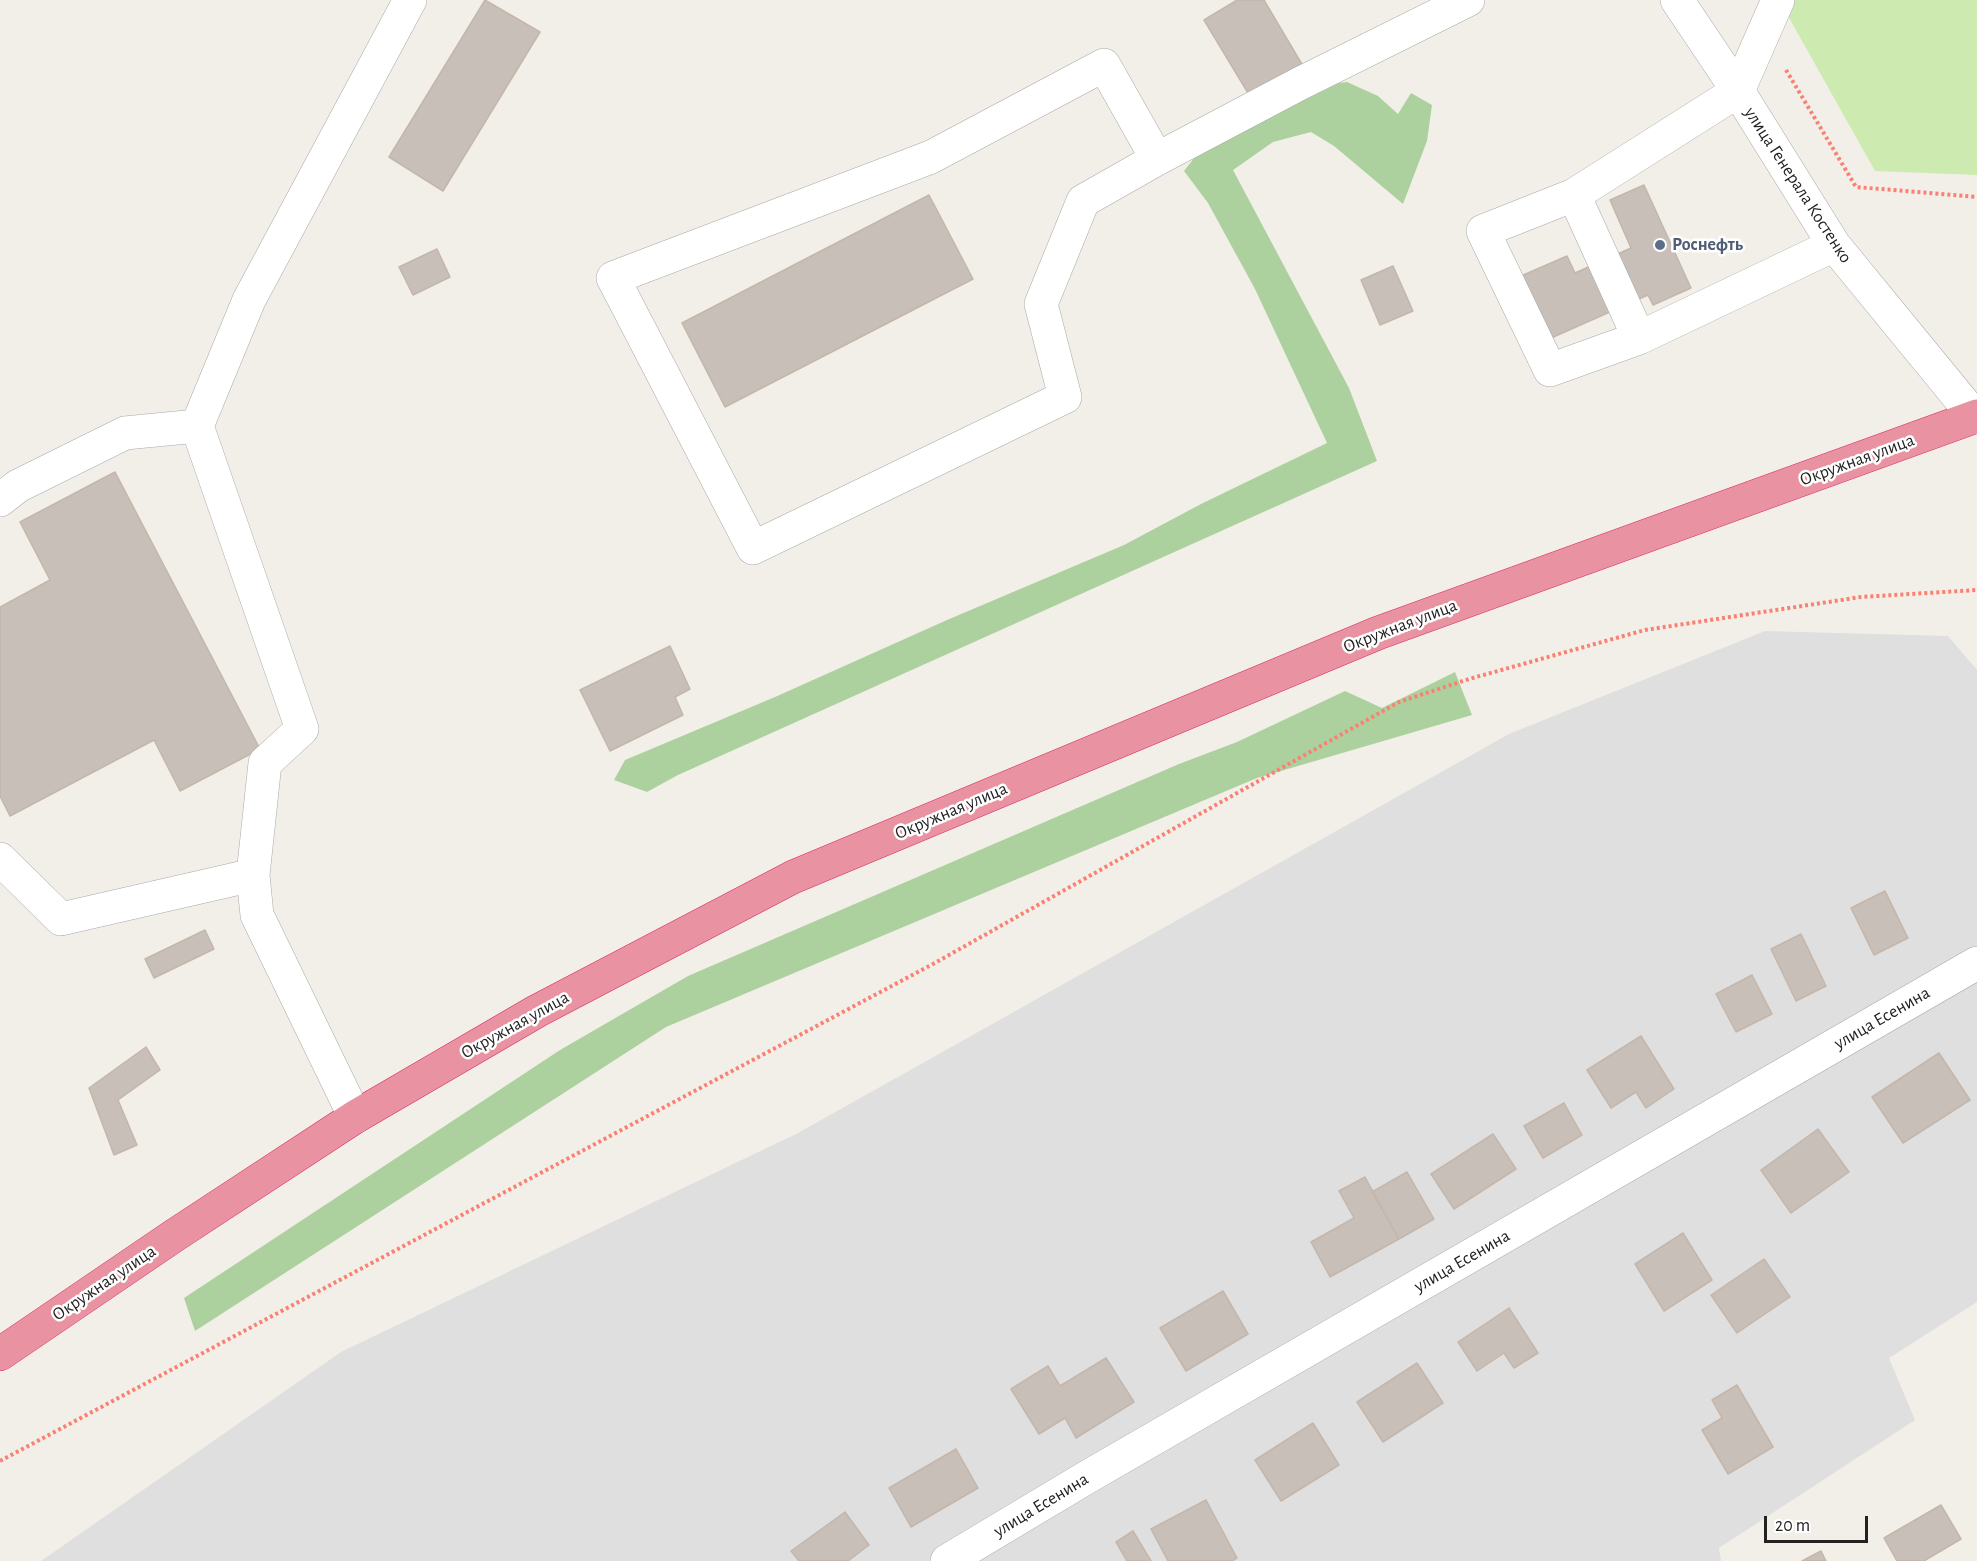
<!DOCTYPE html>
<html>
<head>
<meta charset="utf-8">
<style>
  body { margin:0 }
  #map { position:relative; width:1977px; height:1561px; overflow:hidden; background:#f2efe9; font-family:"Alegreya Sans",sans-serif }
  canvas { display:block }
  .scale { position:absolute; left:1764px; top:1516px; width:104px; height:27px; box-sizing:border-box; border:3px solid #222; border-top:0; padding-left:8px; font-size:18px; line-height:21px; white-space:nowrap; color:#222; -webkit-text-stroke:4px #fff; paint-order:stroke }
</style>
</head>
<body>
<div id="map">
<canvas width="1977" height="1561"></canvas>
<div class="scale">20 m</div>
</div>
<script>
const ctx = document.querySelector('canvas').getContext('2d');
ctx.lineJoin = 'round';
function fillPath(path, color) { ctx.fillStyle = color; ctx.fill(path, 'evenodd'); }
const poly = rows => new Path2D(rows.map(r => 'M' + r).join(''));
function strokePath(path, color, width, dash) { ctx.strokeStyle = color; ctx.lineWidth = width; ctx.lineCap = dash ? 'butt' : 'round'; ctx.setLineDash(dash || []); ctx.stroke(path); }
function write(font, color, halo, rows, align = 'center') {
  ctx.font = font + ' "Alegreya Sans",sans-serif'; ctx.lineWidth = 5; ctx.setLineDash([]); ctx.textBaseline = 'middle'; ctx.strokeStyle = halo; ctx.fillStyle = color; for (const [text, x, y, turn = 0] of rows) {
    ctx.save(); ctx.translate(x, y); ctx.rotate((+turn || 0) * Math.PI / 180); ctx.textAlign = isNaN(turn) ? turn : align; if (halo) ctx.strokeText(text, 0, 0); ctx.fillText(text, 0, 0); ctx.restore();
  }
}
fillPath(poly([
  [1765,631,1948,636,1977,670,1977,1302,1889,1358,1915,1420,1719,1548,1721,1561,41,1561,341,1352,798,1133,1509,734]
]), '#e0dfdf');
fillPath(poly([
  [1779,0,1977,0,1977,175,1875,171]
]), '#cdebb0');
fillPath(poly([
  [1347,82,1378,96,1398,114,1411,93,1432,105,1427,141,1403,204,1334,146,1311,132,1273,142,1233,170,1349,388,1377,461,678,775,647,792,614,780,625,760,775,697,947,620,1124,545,1201,504,1327,443,1255,289,1208,203,1184,171,1206,143,1320,85],
  [1455,672,1472,715,1257,778,666,1027,195,1331,184,1298,560,1050,688,976,1179,764,1237,742,1345,691,1382,708]
]), '#add19e');
const building = poly([
  [485,0,540,32,443,191,389,157,485,0],
  [1237,0,1264,0,1303,66,1251,98,1204,20,1237,0],
  [1644,185,1691,288,1653,305,1648,295,1549,339,1521,276,1567,256,1575,273,1631,248,1610,200,1644,185],
  [929,195,973,279,725,407,682,323,929,195],
  [437,249,450,277,413,295,399,267,437,249],
  [1393,266,1413,311,1380,325,1361,280,1393,266],
  [115,472,260,749,180,791,154,740,10,816,0,796,0,607,50,580,20,522,115,472],
  [670,646,690,689,675,697,683,715,610,751,580,690,670,646],
  [1885,891,1908,938,1874,955,1851,908,1885,891],
  [205,930,214,949,154,978,145,959,205,930],
  [1801,934,1826,986,1796,1001,1771,949,1801,934],
  [1752,975,1772,1014,1736,1032,1716,994,1752,975],
  [1641,1036,1674,1089,1646,1108,1636,1092,1611,1108,1587,1070,1641,1036],
  [146,1047,160,1070,118,1100,137,1145,114,1155,89,1088,146,1047],
  [1939,1053,1970,1100,1903,1143,1872,1097,1939,1053],
  [1564,1103,1582,1135,1543,1158,1524,1126,1564,1103],
  [1818,1129,1849,1172,1791,1213,1761,1170,1818,1129],
  [1493,1134,1516,1169,1454,1209,1431,1174,1493,1134],
  [1407,1172,1434,1219,1399,1239,1372,1192,1407,1172],
  [1365,1177,1399,1239,1330,1277,1311,1242,1354,1218,1339,1191,1365,1177],
  [1683,1233,1712,1280,1664,1311,1635,1264,1683,1233],
  [1764,1259,1790,1297,1737,1333,1711,1295,1764,1259],
  [1223,1291,1248,1334,1186,1371,1160,1328,1223,1291],
  [1509,1308,1538,1353,1514,1368,1504,1353,1477,1371,1458,1342,1509,1308],
  [1106,1358,1134,1402,1076,1438,1065,1418,1039,1434,1011,1389,1048,1366,1060,1386,1106,1358],
  [1417,1363,1443,1403,1383,1442,1357,1402,1417,1363],
  [1737,1385,1773,1447,1728,1474,1702,1430,1722,1418,1712,1400,1737,1385],
  [1313,1423,1339,1465,1281,1501,1255,1460,1313,1423],
  [956,1449,978,1488,911,1527,889,1488,956,1449],
  [1206,1500,1237,1558,1232,1561,1168,1561,1151,1529,1206,1500],
  [1941,1505,1961,1539,1924,1561,1897,1561,1884,1538,1941,1505],
  [845,1512,869,1545,848,1561,799,1561,791,1551,845,1512],
  [1133,1531,1151,1561,1127,1561,1116,1542,1133,1531],
  [1821,1551,1826,1561,1802,1561,1821,1551]
]);
fillPath(building, '#c7bfb8');
strokePath(building, '#c4b6ab', 1.5);
const minor = poly([
  [1677,0,1738,91,1834,245,1975,417],
  [1778,0,1738,91,1574,195,1483,231,1550,370,1639,338,1834,245],
  [1157,159,1104,65,931,157,613,278,753,548,1065,397,1041,304,1083,201,1157,159,1299,84,1468,0],
  [1574,195,1639,338],
  [0,500,18,486,125,433,197,426],
  [0,859,61,919,253,875],
  [355,1117,257,915,253,875,265,763,302,729,197,426,249,300,410,0],
  [947,1561,1089,1476,1977,963]
]);
const highway = poly([
  [0,1354,175,1235,355,1117,537,1011,793,877,1378,633,1977,416]
]);
strokePath(minor, '#a9a9a9', 34);
strokePath(highway, '#dc2a67', 34);
strokePath(poly([
  [1786,70,1856,187,1977,197],
  [0,1461,933,964,1399,702,1469,679,1645,630,1861,597,1977,590]
]), '#fa8072', 4, [3, 3]);
strokePath(minor, '#fff', 33);
strokePath(highway, '#e892a2', 33);
for (const [x, y, r, color] of [
  [1660,245,6,"#5c6f8a"]
]) { const dot = new Path2D(); dot.arc(x, y, r, 0, 2 * Math.PI); ctx.fillStyle = color; ctx.fill(dot); strokePath(dot, '#fff', 2); }
write('18px', '#222', '#fff', [
  ["улица Генерала Костенко",1798,185,57],
  ["Окружная улица",1857,460,-20],
  ["Окружная улица",1400,626,-21],
  ["Окружная улица",951,811,-23],
  ["улица Есенина",1882,1018,-30],
  ["Окружная улица",515,1025,-29],
  ["улица Есенина",1462,1261,-30],
  ["Окружная улица",104,1283,-34],
  ["улица Есенина",1041,1505,-31]
]);
write('bold 18px', '#4e5e75', '#fff', [
  ["Роснефть",1672,245]
], 'left');
</script>
</body>
</html>
